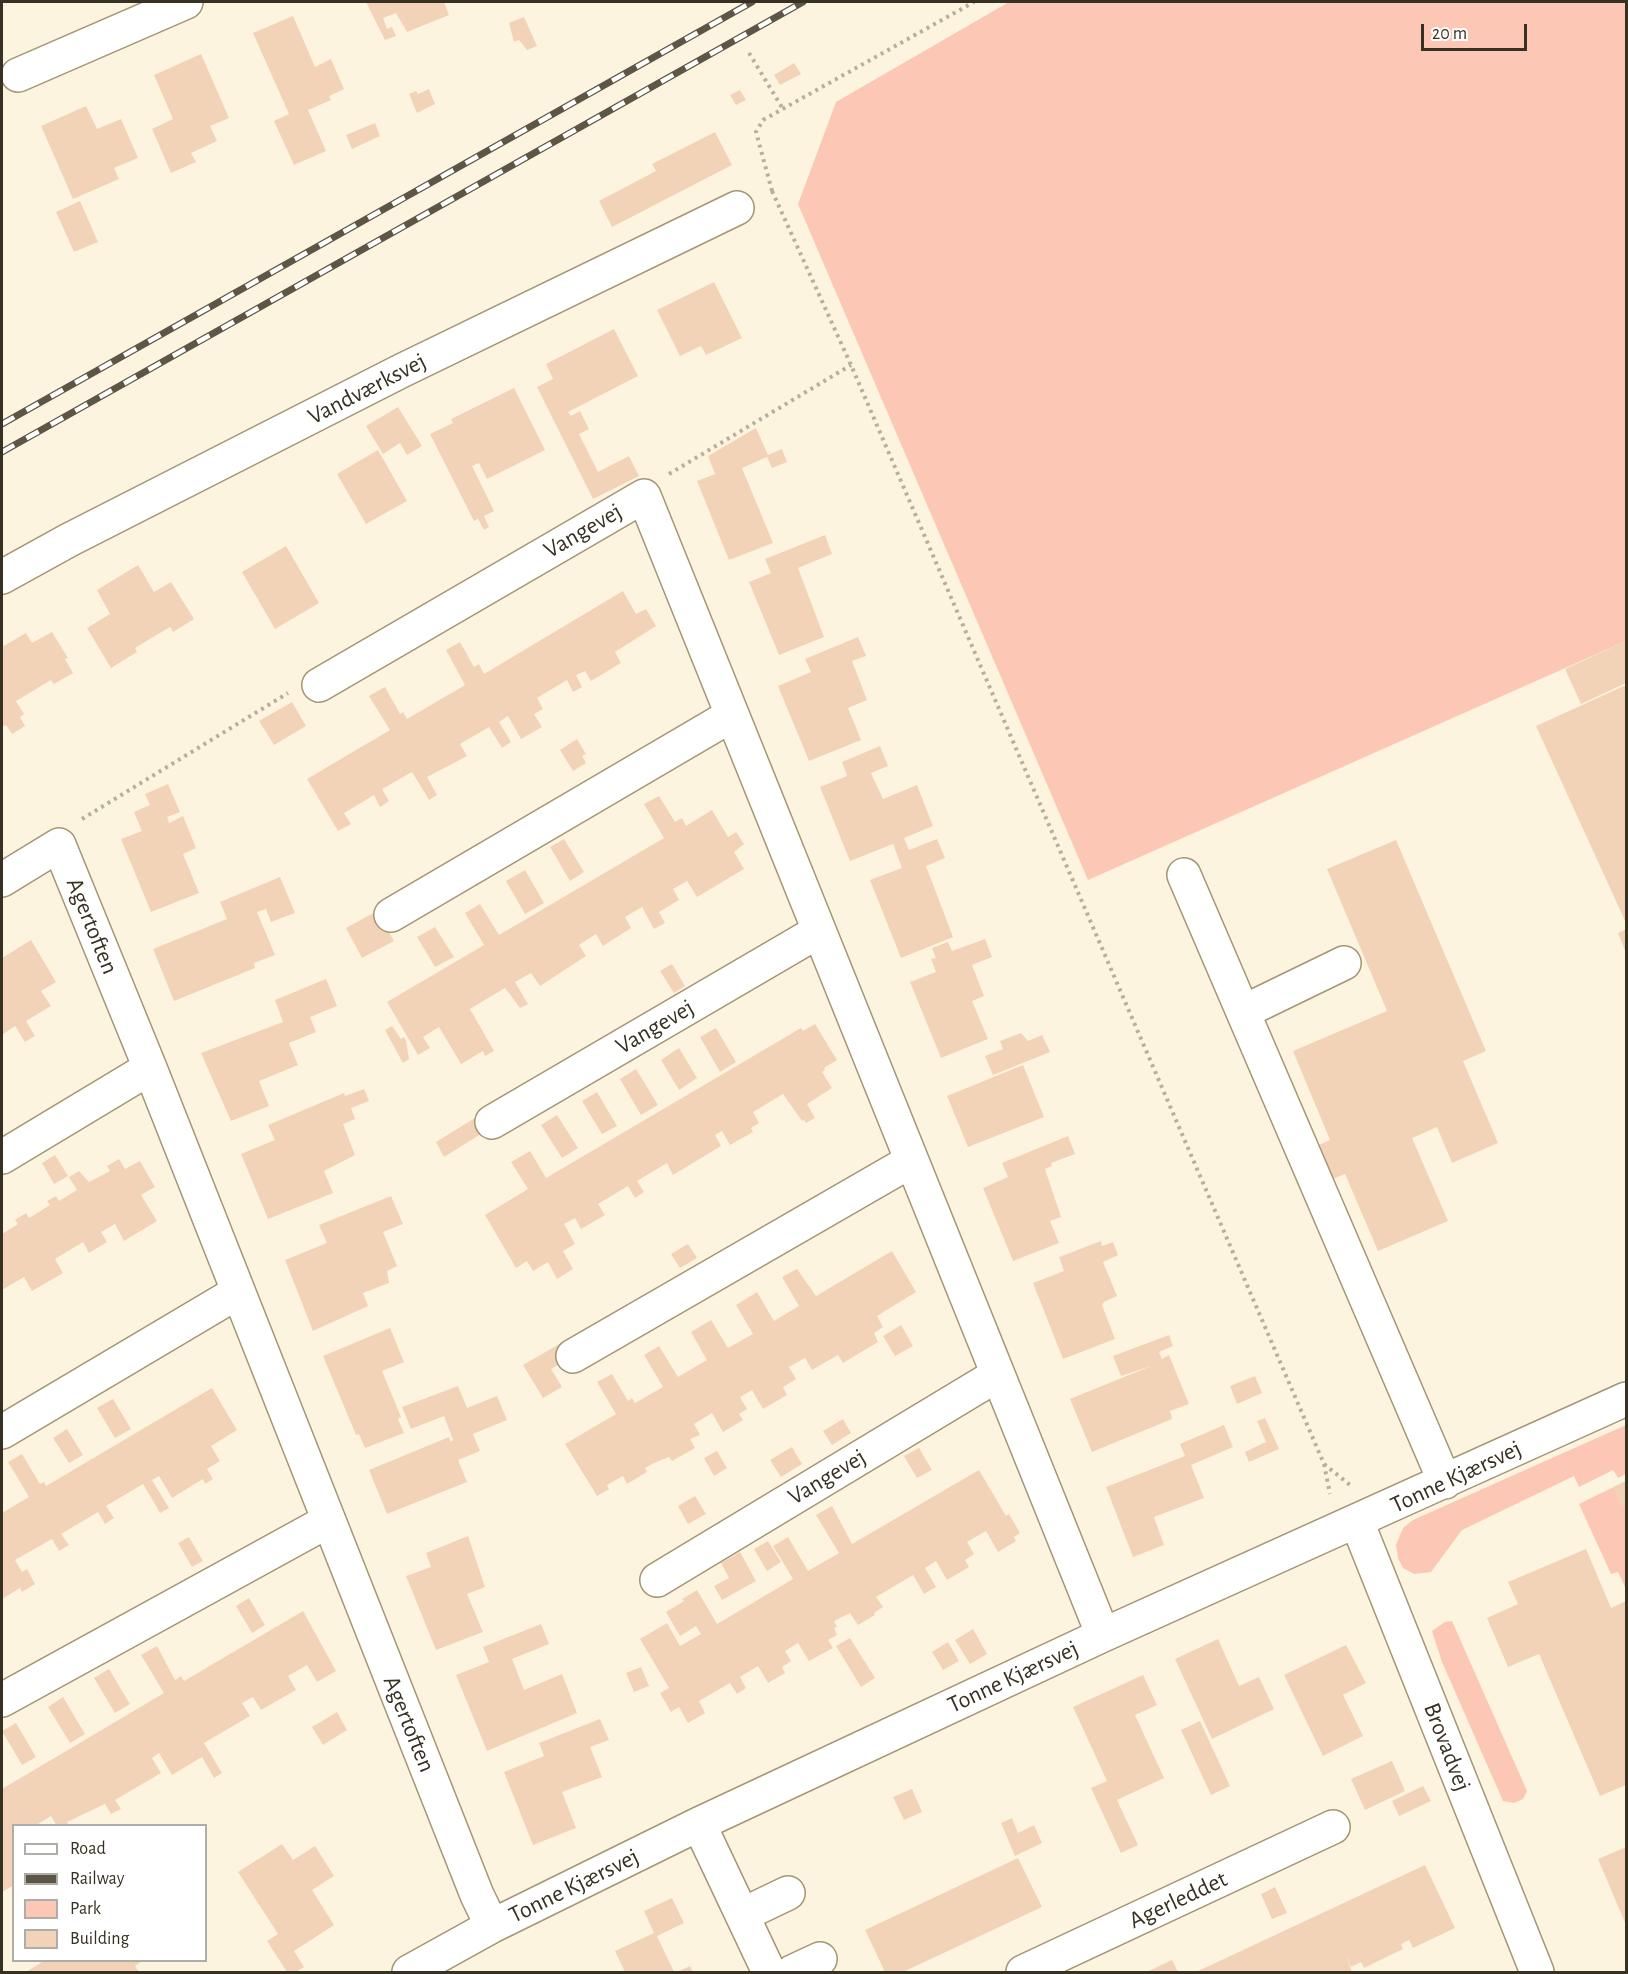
<!DOCTYPE html>
<html>
<head>
<meta charset="utf-8">
<style>
  body { margin:0 }
  #map { position:relative; width:1628px; height:1974px; overflow:hidden; background:#fdf4df; font-family:"Alegreya Sans",sans-serif }
  canvas { display:block }
  .frame { position:absolute; inset:0; border:3px solid #373123; pointer-events:none }
  .legend { position:absolute; left:12px; top:1824px; width:195px; height:138px; box-sizing:border-box; background:#fff; border:2px solid #afada7; margin:0; padding:8px 10px; list-style:none; font-size:18px; color:#373123 }
  .legend li { display:flex; align-items:center; gap:12px; height:30px }
  .legend b { width:30px; border:2px solid #afada7 }
  .scale { position:absolute; left:1421px; top:24px; width:106px; height:27px; box-sizing:border-box; border:3px solid #373123; border-top:0; padding-left:8px; font-size:18px; line-height:21px; white-space:nowrap; color:#373123; -webkit-text-stroke:4px #fff; paint-order:stroke }
</style>
</head>
<body>
<div id="map">
<canvas width="1628" height="1974"></canvas>
<div class="frame"></div>
<ul class="legend">
<li><b style="height:8px;background:#fff"></b>Road</li>
<li><b style="height:8px;background:#5d5647"></b>Railway</li>
<li><b style="height:16px;background:#fcc7b4"></b>Park</li>
<li><b style="height:16px;background:#f2d3b8"></b>Building</li>
</ul>
<div class="scale">20 m</div>
</div>
<script>
const ctx = document.querySelector('canvas').getContext('2d');
ctx.lineJoin = 'round';
function fillPath(path, color) { ctx.fillStyle = color; ctx.fill(path, 'evenodd'); }
const poly = rows => new Path2D(rows.map(r => 'M' + r).join(''));
function strokePath(path, color, width, dash) { ctx.strokeStyle = color; ctx.lineWidth = width; ctx.lineCap = dash ? 'butt' : 'round'; ctx.setLineDash(dash || []); ctx.stroke(path); }
function write(font, color, halo, rows, align = 'center') {
  ctx.font = font + ' "Alegreya Sans",sans-serif'; ctx.lineWidth = 6; ctx.setLineDash([]); ctx.textBaseline = 'middle'; ctx.strokeStyle = halo; ctx.fillStyle = color; for (const [text, x, y, turn = 0] of rows) {
    ctx.save(); ctx.translate(x, y); ctx.rotate((+turn || 0) * Math.PI / 180); ctx.textAlign = isNaN(turn) ? turn : align; if (halo) ctx.strokeText(text, 0, 0); ctx.fillText(text, 0, 0); ctx.restore();
  }
}
fillPath(poly([
  [1009,2,1626,2,1626,641,1088,880,798,204,836,102],
  [1626,1425,1626,1474,1618,1478,1613,1470,1579,1487,1574,1476,1462,1530,1431,1572,1414,1574,1403,1568,1398,1558,1396,1545,1403,1528,1413,1520],
  [1626,1481,1626,1589,1618,1572,1611,1574,1579,1504],
  [1452,1621,1527,1791,1523,1799,1514,1803,1503,1801,1442,1662,1432,1631,1445,1622]
]), '#fcc7b4');
fillPath(poly([
  [366,2,444,2,449,15,407,32,396,13,383,18,387,29,392,27,396,36,385,40],
  [293,16,315,67,331,59,344,89,329,96,331,100,308,110,326,151,294,165,274,121,289,114,253,33],
  [524,17,537,46,527,50,519,40,514,42,509,23],
  [201,54,229,118,210,126,217,141,191,153,196,162,171,173,152,129,173,119,154,75],
  [794,63,801,74,780,85,774,75],
  [429,89,435,104,417,113,409,94,416,91,418,94],
  [740,90,746,100,736,105,730,95],
  [86,106,97,129,121,119,138,158,114,168,119,179,73,199,41,126],
  [375,123,380,136,352,149,346,135],
  [715,132,732,165,612,227,599,201,656,171,652,164],
  [80,201,98,242,74,252,56,212],
  [714,282,742,338,706,355,701,346,680,356,657,310],
  [614,329,638,376,568,412,571,416,580,411,589,429,579,434,598,472,629,456,639,476,593,499,537,387,553,379,546,364],
  [514,388,545,450,487,479,479,463,472,466,494,511,484,516,489,527,484,530,478,519,474,521,430,434,453,423,451,419],
  [398,407,422,446,407,455,400,443,383,454,366,426],
  [756,428,768,455,782,449,787,462,772,468,767,457,742,468,773,543,729,560,697,481,715,474,708,456],
  [378,450,407,501,366,524,337,474],
  [825,535,832,554,798,568,824,637,779,655,749,582,771,573,765,559],
  [286,546,319,603,275,629,242,572],
  [138,565,154,592,171,582,194,619,173,632,170,627,135,648,137,652,111,668,87,628,110,614,97,590],
  [623,591,636,614,646,609,656,626,615,652,621,663,591,681,585,671,576,675,582,687,573,692,567,680,537,698,543,709,534,714,542,727,521,739,508,716,499,722,511,742,502,748,489,727,460,744,467,756,427,777,437,795,429,800,412,772,382,789,389,801,380,807,374,795,344,813,351,824,338,831,307,779,390,730,369,696,385,687,400,714,403,712,407,719,465,685,446,650,460,642,474,667,479,664,484,674],
  [52,632,68,658,65,659,73,673,54,684,51,680,16,701,24,714,20,717,25,726,12,734,6,725,2,727,2,647,26,633,32,643],
  [858,637,866,656,852,661,867,700,848,708,861,740,809,761,778,686,811,672,805,659],
  [1626,641,1626,683,1581,704,1565,669],
  [1626,685,1626,923,1536,726],
  [292,702,306,726,274,745,259,721],
  [577,739,586,754,582,756,586,763,573,771,560,750],
  [880,746,888,766,871,773,883,799,917,785,933,826,904,838,909,850,937,839,945,858,926,866,953,937,901,958,870,880,902,868,893,844,850,861,820,787,847,776,842,762],
  [168,784,180,812,167,817,169,823,183,816,196,848,183,854,199,893,151,912,121,839,142,831,134,812,150,805,145,794],
  [659,796,675,822,682,818,686,826,712,810,728,837,736,832,744,844,734,852,744,869,697,897,687,881,673,889,679,900,659,912,665,923,654,929,642,907,625,917,631,928,603,946,596,934,579,945,586,956,540,986,531,973,515,982,528,1004,520,1008,505,988,470,1009,494,1051,485,1056,483,1051,461,1064,439,1027,423,1037,430,1048,418,1055,387,1002,484,945,465,913,480,904,499,935,664,838,644,804],
  [564,839,584,872,570,881,550,847],
  [1396,840,1486,1051,1463,1061,1498,1143,1452,1163,1437,1127,1412,1138,1448,1221,1378,1251,1345,1174,1333,1179,1319,1145,1330,1140,1293,1051,1387,1011,1327,869],
  [525,870,544,903,525,914,506,881],
  [280,877,295,913,271,922,266,909,257,912,275,955,254,963,255,968,174,1001,153,949,227,919,220,902],
  [377,911,394,941,362,958,346,928],
  [435,927,454,957,435,967,417,937],
  [1626,929,1626,953,1618,933],
  [985,939,992,957,972,965,984,996,972,1001,988,1039,941,1058,910,982,936,972,931,959,936,958,932,948,948,942,952,951],
  [31,940,56,982,41,991,51,1006,26,1021,35,1036,25,1042,15,1026,2,1035,2,958],
  [672,964,685,986,674,993,660,971],
  [326,979,337,1006,310,1017,316,1032,289,1043,298,1065,259,1081,269,1106,231,1121,201,1053,283,1022,275,1000],
  [815,1024,837,1060,824,1068,825,1070,822,1072,832,1088,807,1104,815,1118,806,1123,804,1120,802,1121,783,1094,753,1112,759,1123,751,1128,753,1132,730,1145,722,1131,715,1135,721,1146,673,1175,667,1163,637,1181,644,1192,635,1198,628,1186,598,1204,605,1215,581,1229,575,1218,564,1224,575,1244,563,1251,573,1269,557,1279,548,1262,533,1271,527,1261,516,1268,485,1215,528,1189,511,1162,530,1151,546,1178,801,1028,803,1031],
  [392,1026,401,1039,404,1037,406,1041,409,1059,403,1063,385,1030],
  [716,1028,736,1062,720,1072,700,1037],
  [1021,1033,1028,1041,1042,1035,1050,1052,993,1075,985,1056,1003,1049,1000,1041],
  [679,1048,697,1078,679,1090,661,1060],
  [1023,1065,1044,1117,968,1147,947,1096],
  [636,1069,658,1105,641,1115,620,1079],
  [364,1089,369,1101,351,1108,355,1119,343,1124,355,1155,324,1171,333,1193,268,1219,241,1154,275,1140,268,1125,344,1093,345,1096],
  [597,1092,617,1126,602,1134,582,1101],
  [557,1115,578,1148,562,1158,541,1125],
  [475,1118,484,1132,444,1157,436,1142],
  [1068,1136,1075,1154,1051,1163,1052,1166,1045,1169,1061,1217,1050,1221,1059,1243,1013,1261,983,1188,1008,1177,1002,1163],
  [55,1155,68,1176,54,1184,42,1163],
  [119,1159,125,1169,140,1161,155,1187,141,1195,157,1221,124,1241,115,1224,101,1232,107,1242,89,1253,83,1242,55,1259,63,1273,32,1291,24,1277,2,1290,2,1234,18,1224,15,1220,26,1213,29,1218,50,1205,47,1201,56,1196,59,1201,77,1190,69,1177,79,1171,89,1182,110,1171,107,1166],
  [391,1196,403,1224,383,1232,397,1266,387,1271,389,1283,363,1293,368,1306,313,1331,285,1260,327,1243,319,1225],
  [1101,1241,1102,1246,1113,1242,1118,1255,1103,1262,1117,1296,1104,1302,1102,1305,1115,1339,1063,1359,1033,1283,1064,1271,1059,1257],
  [688,1244,697,1258,680,1268,671,1254],
  [892,1251,916,1292,877,1316,883,1327,874,1333,878,1342,843,1363,838,1355,812,1370,805,1358,789,1367,796,1379,783,1387,787,1395,763,1409,752,1390,740,1397,747,1409,739,1414,743,1420,723,1432,712,1413,694,1424,700,1435,690,1439,695,1448,672,1461,669,1457,654,1463,645,1468,647,1472,627,1484,623,1476,607,1485,609,1489,597,1496,565,1444,616,1414,597,1382,612,1374,628,1401,632,1398,635,1403,663,1387,644,1355,659,1346,678,1377,707,1360,691,1332,711,1320,728,1348,753,1334,736,1305,757,1292,774,1321,799,1306,782,1277,797,1269,816,1296],
  [901,1325,913,1346,895,1356,883,1336],
  [390,1328,404,1362,382,1371,401,1417,398,1419,404,1433,365,1448,359,1434,356,1435,323,1356],
  [1169,1335,1173,1346,1159,1352,1162,1359,1169,1355,1189,1404,1170,1411,1172,1419,1092,1452,1070,1399,1151,1366,1121,1376,1113,1356],
  [561,1343,570,1358,551,1369,562,1387,543,1398,523,1365],
  [1255,1376,1262,1393,1237,1404,1230,1386],
  [458,1386,467,1408,497,1396,507,1420,473,1434,480,1451,458,1460,467,1482,387,1514,369,1470,449,1437,451,1442,453,1440,444,1416,411,1429,402,1407],
  [212,1388,237,1430,211,1446,220,1461,207,1469,213,1479,205,1484,203,1479,172,1498,159,1476,152,1480,169,1508,160,1513,143,1484,106,1506,114,1518,105,1524,98,1512,61,1534,69,1545,59,1551,52,1539,15,1560,22,1572,27,1569,35,1584,22,1592,20,1588,2,1599,2,1513,29,1497,8,1462,22,1454,40,1484,44,1482,46,1486],
  [113,1399,131,1429,115,1438,97,1408],
  [1265,1418,1279,1449,1249,1462,1245,1452,1266,1442,1257,1421],
  [843,1419,851,1433,832,1445,823,1431],
  [1224,1425,1233,1447,1191,1465,1204,1498,1154,1517,1164,1545,1133,1557,1106,1487,1185,1456,1180,1444],
  [67,1429,83,1455,69,1463,53,1438],
  [792,1447,802,1464,781,1477,770,1460],
  [919,1448,932,1470,917,1478,904,1456],
  [717,1451,727,1468,714,1476,704,1458],
  [979,1470,1006,1516,1009,1514,1020,1533,1014,1537,1016,1541,998,1552,986,1531,967,1542,974,1554,965,1560,969,1567,947,1580,936,1561,925,1568,936,1587,924,1594,913,1575,876,1597,883,1607,874,1613,875,1615,858,1625,850,1613,834,1621,837,1627,834,1628,837,1635,828,1640,833,1648,809,1661,798,1643,785,1651,791,1661,782,1667,785,1673,768,1683,758,1666,740,1677,746,1688,737,1694,730,1683,699,1701,705,1713,688,1723,679,1707,671,1712,660,1693,669,1688,640,1639,667,1623,680,1646,701,1634,696,1626,680,1636,666,1612,684,1601,682,1599,697,1590,717,1624,793,1579,773,1546,788,1537,808,1571,839,1553,816,1515,832,1506,852,1544],
  [1626,1481,1626,1504,1621,1506,1613,1487],
  [695,1496,706,1514,688,1524,678,1506],
  [468,1536,485,1587,467,1594,483,1632,436,1650,406,1576,431,1567,426,1553],
  [189,1537,203,1561,192,1567,178,1543],
  [768,1541,781,1562,767,1571,754,1549],
  [1586,1549,1611,1608,1626,1601,1626,1785,1600,1796,1539,1654,1508,1667,1487,1618,1518,1604,1508,1582],
  [740,1552,756,1581,722,1600,714,1586,729,1578,721,1563],
  [249,1598,265,1625,252,1633,236,1606],
  [303,1611,336,1671,317,1682,307,1665,288,1676,296,1690,261,1710,253,1697,242,1703,250,1716,204,1743,222,1773,214,1778,202,1757,172,1775,159,1753,152,1758,161,1773,115,1800,121,1809,111,1814,105,1804,67,1822,69,1826,57,1826,51,1816,35,1826,14,1826,14,1885,2,1892,2,1789,164,1693,141,1655,157,1646,175,1680,181,1676,184,1681],
  [541,1624,549,1644,512,1659,524,1690,562,1674,577,1713,487,1751,456,1675,489,1662,483,1647],
  [973,1629,987,1654,970,1664,955,1640],
  [850,1638,875,1678,861,1687,836,1646],
  [1218,1639,1239,1686,1259,1677,1274,1709,1212,1739,1175,1659],
  [948,1642,959,1661,943,1670,932,1652],
  [1346,1645,1366,1683,1343,1695,1363,1736,1323,1756,1284,1675],
  [641,1667,649,1686,634,1692,626,1673],
  [109,1669,130,1704,115,1713,94,1678],
  [1143,1675,1157,1705,1135,1715,1164,1778,1117,1800,1138,1845,1121,1853,1091,1788,1107,1781,1073,1707],
  [63,1697,85,1734,70,1743,48,1707],
  [337,1712,347,1730,323,1745,312,1727],
  [600,1719,609,1740,590,1747,602,1777,562,1792,576,1828,533,1845,504,1772,544,1756,539,1743],
  [1200,1721,1230,1786,1211,1795,1181,1730],
  [16,1723,36,1757,22,1765,2,1731],
  [1392,1761,1405,1791,1365,1810,1351,1779],
  [1423,1786,1431,1801,1399,1816,1392,1801],
  [912,1789,922,1812,904,1820,893,1797],
  [1012,1818,1018,1833,1034,1825,1042,1843,1015,1856,1001,1823],
  [282,1844,293,1860,315,1846,334,1876,312,1890,334,1925,294,1951,304,1967,296,1972,287,1972,267,1941,278,1934,238,1872],
  [1626,1847,1626,1925,1598,1859],
  [1018,1858,1042,1907,903,1972,885,1972,865,1930],
  [1425,1865,1455,1928,1413,1948,1409,1940,1401,1944,1403,1949,1364,1968,1361,1962,1351,1967,1346,1955,1352,1972,1196,1972],
  [1275,1887,1287,1913,1272,1919,1261,1894],
  [672,1898,684,1923,657,1936,674,1972,625,1972,615,1951,654,1933,644,1911],
  [45,1960,144,1960,135,1966,139,1972,26,1972],
  [1172,1960,1178,1972,1147,1972,1157,1967],
  [690,1966,693,1972,677,1972]
]), '#f2d3b8');
const minor = poly([
  [18,75,186,2],
  [2,577,69,540,401,371,737,208],
  [319,685,644,496,1103,1635],
  [1184,875,1445,1482],
  [2,880,59,845,150,1068,477,1895,492,1926],
  [391,915,732,715],
  [1243,1012,1344,963],
  [492,1122,819,931],
  [2,1157,150,1068],
  [573,1356,911,1161],
  [2,1432,238,1292],
  [1357,1522,1537,1972],
  [657,1580,997,1375],
  [2,1700,328,1521],
  [699,1824,769,1972],
  [742,1915,788,1893],
  [409,1972,492,1926,699,1824,1103,1635,1626,1399],
  [792,1972,820,1959],
  [1023,1972,1333,1827]
]);
strokePath(minor, '#a49574', 36);
strokePath(poly([
  [749,53,783,109],
  [772,191,851,365,1324,1464,1330,1494],
  [772,191,756,132,763,120,974,2],
  [669,474,851,365],
  [82,819,288,693],
  [1324,1464,1350,1485]
]), '#b7af9c', 4, [3, 4.5]);
strokePath(minor, '#fff', 33);
const rail = poly([
  [2,424,752,2],
  [2,452,803,2]
]);
strokePath(rail, '#5d5647', 7);
strokePath(rail, '#fff', 4.5, [14]);
write('24px', '#373123', '#fff', [
  ["Vandværksvej",367,389,-27],
  ["Vangevej",583,531,-30],
  ["Agertoften",92,926,68],
  ["Vangevej",655,1027,-30],
  ["Vangevej",827,1477,-31],
  ["Tonne Kjærsvej",1456,1477,-25],
  ["Tonne Kjærsvej",1013,1677,-25],
  ["Agertoften",409,1724,68],
  ["Brovadvej",1447,1747,69],
  ["Tonne Kjærsvej",574,1886,-26],
  ["Agerleddet",1178,1900,-25]
]);
</script>
</body>
</html>
